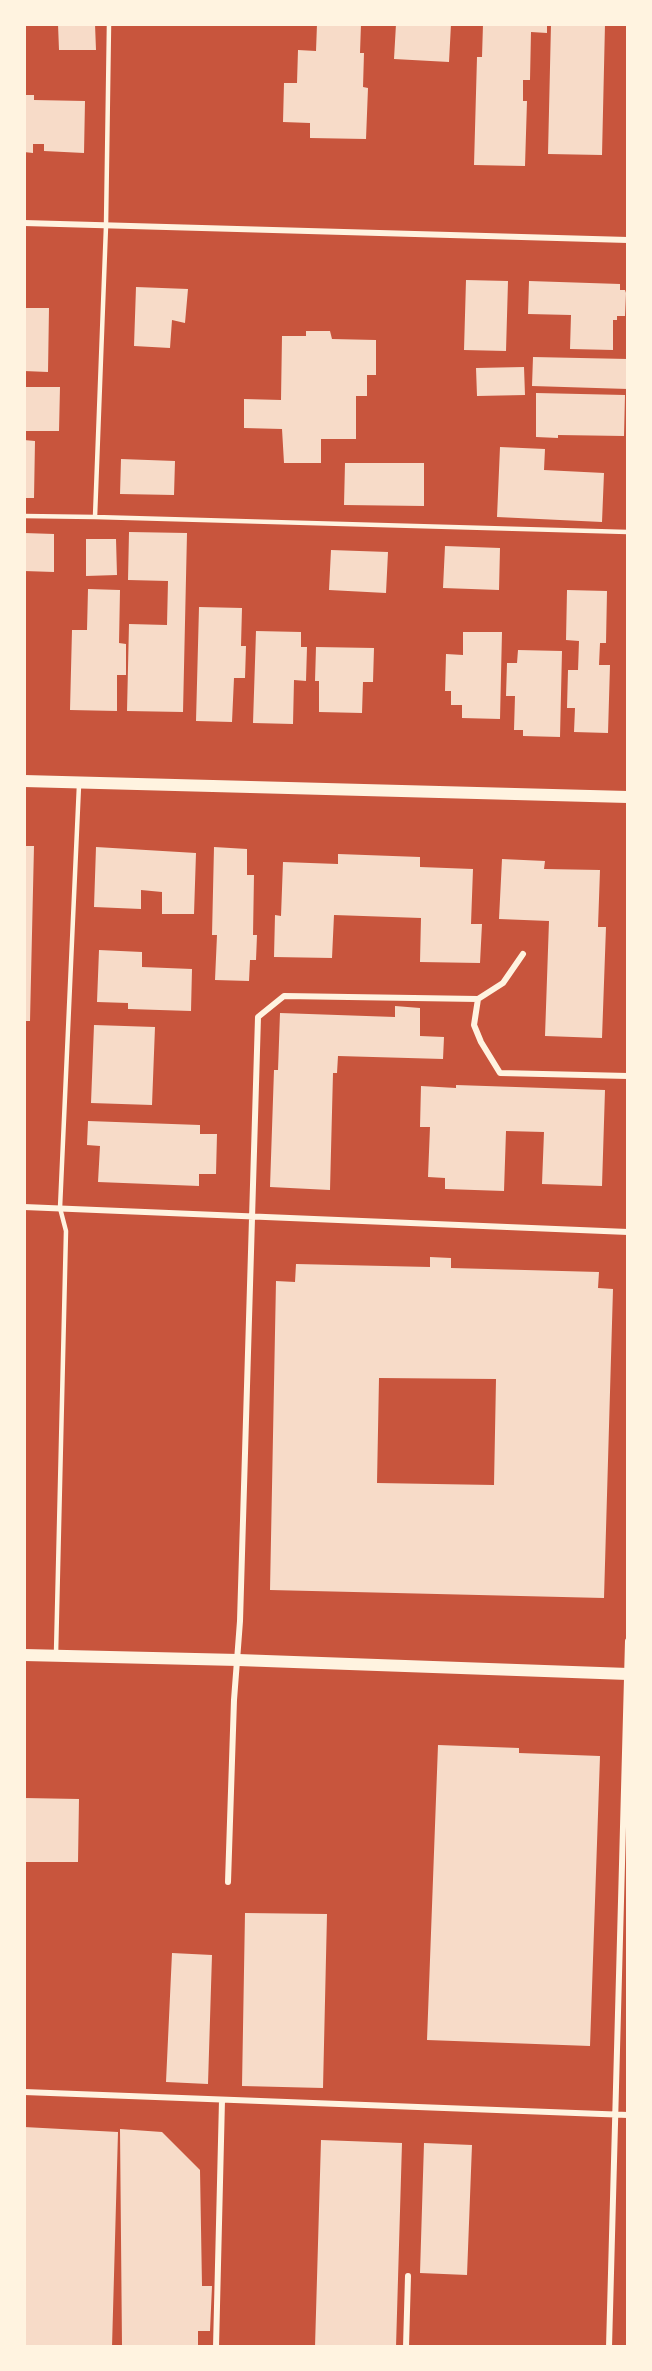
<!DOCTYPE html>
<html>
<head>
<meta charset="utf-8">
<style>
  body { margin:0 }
  #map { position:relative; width:652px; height:2371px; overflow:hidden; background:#c8553d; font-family:Quicksand,sans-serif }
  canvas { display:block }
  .frame { position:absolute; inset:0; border:26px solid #fff3e0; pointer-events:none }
</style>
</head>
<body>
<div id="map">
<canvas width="652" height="2371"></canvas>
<div class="frame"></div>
</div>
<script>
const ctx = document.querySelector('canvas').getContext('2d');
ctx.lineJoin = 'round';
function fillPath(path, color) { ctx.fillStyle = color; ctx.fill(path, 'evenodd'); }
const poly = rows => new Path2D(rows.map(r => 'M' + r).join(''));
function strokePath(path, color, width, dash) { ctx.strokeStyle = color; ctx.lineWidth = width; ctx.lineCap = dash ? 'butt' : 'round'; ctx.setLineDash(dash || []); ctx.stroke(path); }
fillPath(poly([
  [58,24,95,24,96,50,59,50],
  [317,24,361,24,360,53,364,53,363,87,368,88,366,139,310,138,310,123,283,122,284,83,297,83,298,50,316,51],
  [396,24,451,24,449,62,394,59],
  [483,24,547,24,547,33,531,32,530,80,523,80,523,101,527,101,525,166,474,165,477,57,482,57],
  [551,24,605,24,602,155,548,154],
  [24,95,34,95,34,100,85,101,84,153,44,151,44,144,33,144,33,153,24,152],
  [466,280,508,281,506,351,464,350],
  [529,281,620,284,620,290,625,290,626,293,625,316,617,316,617,320,613,320,613,350,570,349,571,315,528,314],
  [136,287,188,289,185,323,172,320,170,348,134,346],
  [24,308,49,308,48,372,24,371],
  [306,331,330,331,332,339,376,340,376,375,367,375,367,396,356,396,356,439,321,439,321,463,284,463,282,429,244,428,244,399,281,400,282,336,306,336],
  [533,357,628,359,628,389,532,386],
  [524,367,525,395,477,396,476,368],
  [24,387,60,387,59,431,24,431],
  [536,393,625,395,624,436,558,435,558,438,536,437],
  [24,440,35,441,34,498,24,498],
  [500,447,545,449,544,470,604,473,602,522,497,517],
  [121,459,175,461,174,495,120,494],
  [345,463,424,463,424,506,344,505],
  [129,532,187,533,183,712,127,711,129,624,167,625,168,581,128,580],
  [24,533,54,534,54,572,24,571],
  [86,539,116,539,117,575,86,576],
  [445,546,500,548,499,590,443,588],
  [331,550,388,552,386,593,329,590],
  [88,589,120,590,119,643,126,644,126,675,117,675,117,711,70,710,72,630,87,630],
  [567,590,607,591,606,643,600,643,599,665,610,665,608,733,574,732,575,708,567,708,568,670,578,670,579,641,566,640],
  [199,607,242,608,241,646,246,646,245,678,234,678,232,722,196,721],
  [256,631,301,632,301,647,307,647,306,681,294,680,293,724,253,723],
  [463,632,502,632,500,719,462,718,462,705,451,705,451,691,445,691,446,654,463,655],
  [316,647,374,648,373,682,363,682,362,713,319,712,319,681,315,681],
  [518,650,562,651,560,737,523,736,523,730,514,730,515,696,506,696,507,663,517,663],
  [24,846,34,846,30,1021,24,1021],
  [96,847,196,853,194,914,162,914,162,892,141,890,141,909,94,907],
  [214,847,247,849,247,875,254,875,253,935,257,935,256,960,250,960,249,981,215,980,217,935,212,935],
  [338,854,420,857,420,867,473,869,471,924,482,924,480,963,420,962,421,918,334,915,332,958,274,957,275,915,281,916,283,862,338,864],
  [502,859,545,861,544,869,600,870,598,927,606,927,602,1038,545,1036,549,921,499,919],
  [99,950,142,952,142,967,192,969,191,1011,128,1009,128,1003,97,1002],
  [395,1006,420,1008,420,1036,444,1037,443,1059,338,1056,337,1073,333,1073,330,1190,270,1187,274,1070,278,1070,280,1013,395,1017],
  [94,1025,155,1027,152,1105,91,1103],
  [456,1085,605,1090,602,1186,542,1184,544,1132,506,1131,504,1191,445,1189,445,1178,428,1177,430,1127,420,1127,421,1086,456,1088],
  [88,1121,200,1125,200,1134,217,1134,216,1174,199,1174,199,1186,98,1182,100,1146,87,1145],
  [430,1257,451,1258,451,1268,599,1272,598,1288,613,1289,604,1598,270,1590,276,1281,295,1282,296,1264,430,1267],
  [379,1378,496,1379,494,1485,377,1483],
  [438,1745,519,1748,519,1753,600,1756,590,2046,427,2040],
  [24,1798,79,1799,78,1862,24,1862],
  [245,1913,327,1914,323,2088,242,2086],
  [172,1953,212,1955,208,2084,166,2082],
  [24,2127,118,2132,112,2347,24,2347],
  [120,2129,162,2132,200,2170,202,2286,212,2286,210,2331,198,2331,198,2347,122,2347],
  [321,2140,402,2143,396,2347,315,2347],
  [424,2143,472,2145,467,2275,420,2273]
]), '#f7dbc8');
strokePath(poly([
  [109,24,106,226,95,517,628,532],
  [24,516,95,517],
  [56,1654,66,1231,60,1208,79,785]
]), '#fff3e0', 4.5);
strokePath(poly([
  [24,223,628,240],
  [478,999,503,983,523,954],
  [24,1207,628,1232],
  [228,1882,234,1700,240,1621,258,1017,284,996,478,999,474,1025,481,1042,500,1073,628,1076],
  [24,2092,628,2115],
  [216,2347,222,2100],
  [406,2347,408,2276],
  [609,2347,628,1641]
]), '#fff3e0', 6);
strokePath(poly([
  [24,781,628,797],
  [24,1655,238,1660,628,1674]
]), '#fff3e0', 12);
</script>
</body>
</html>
